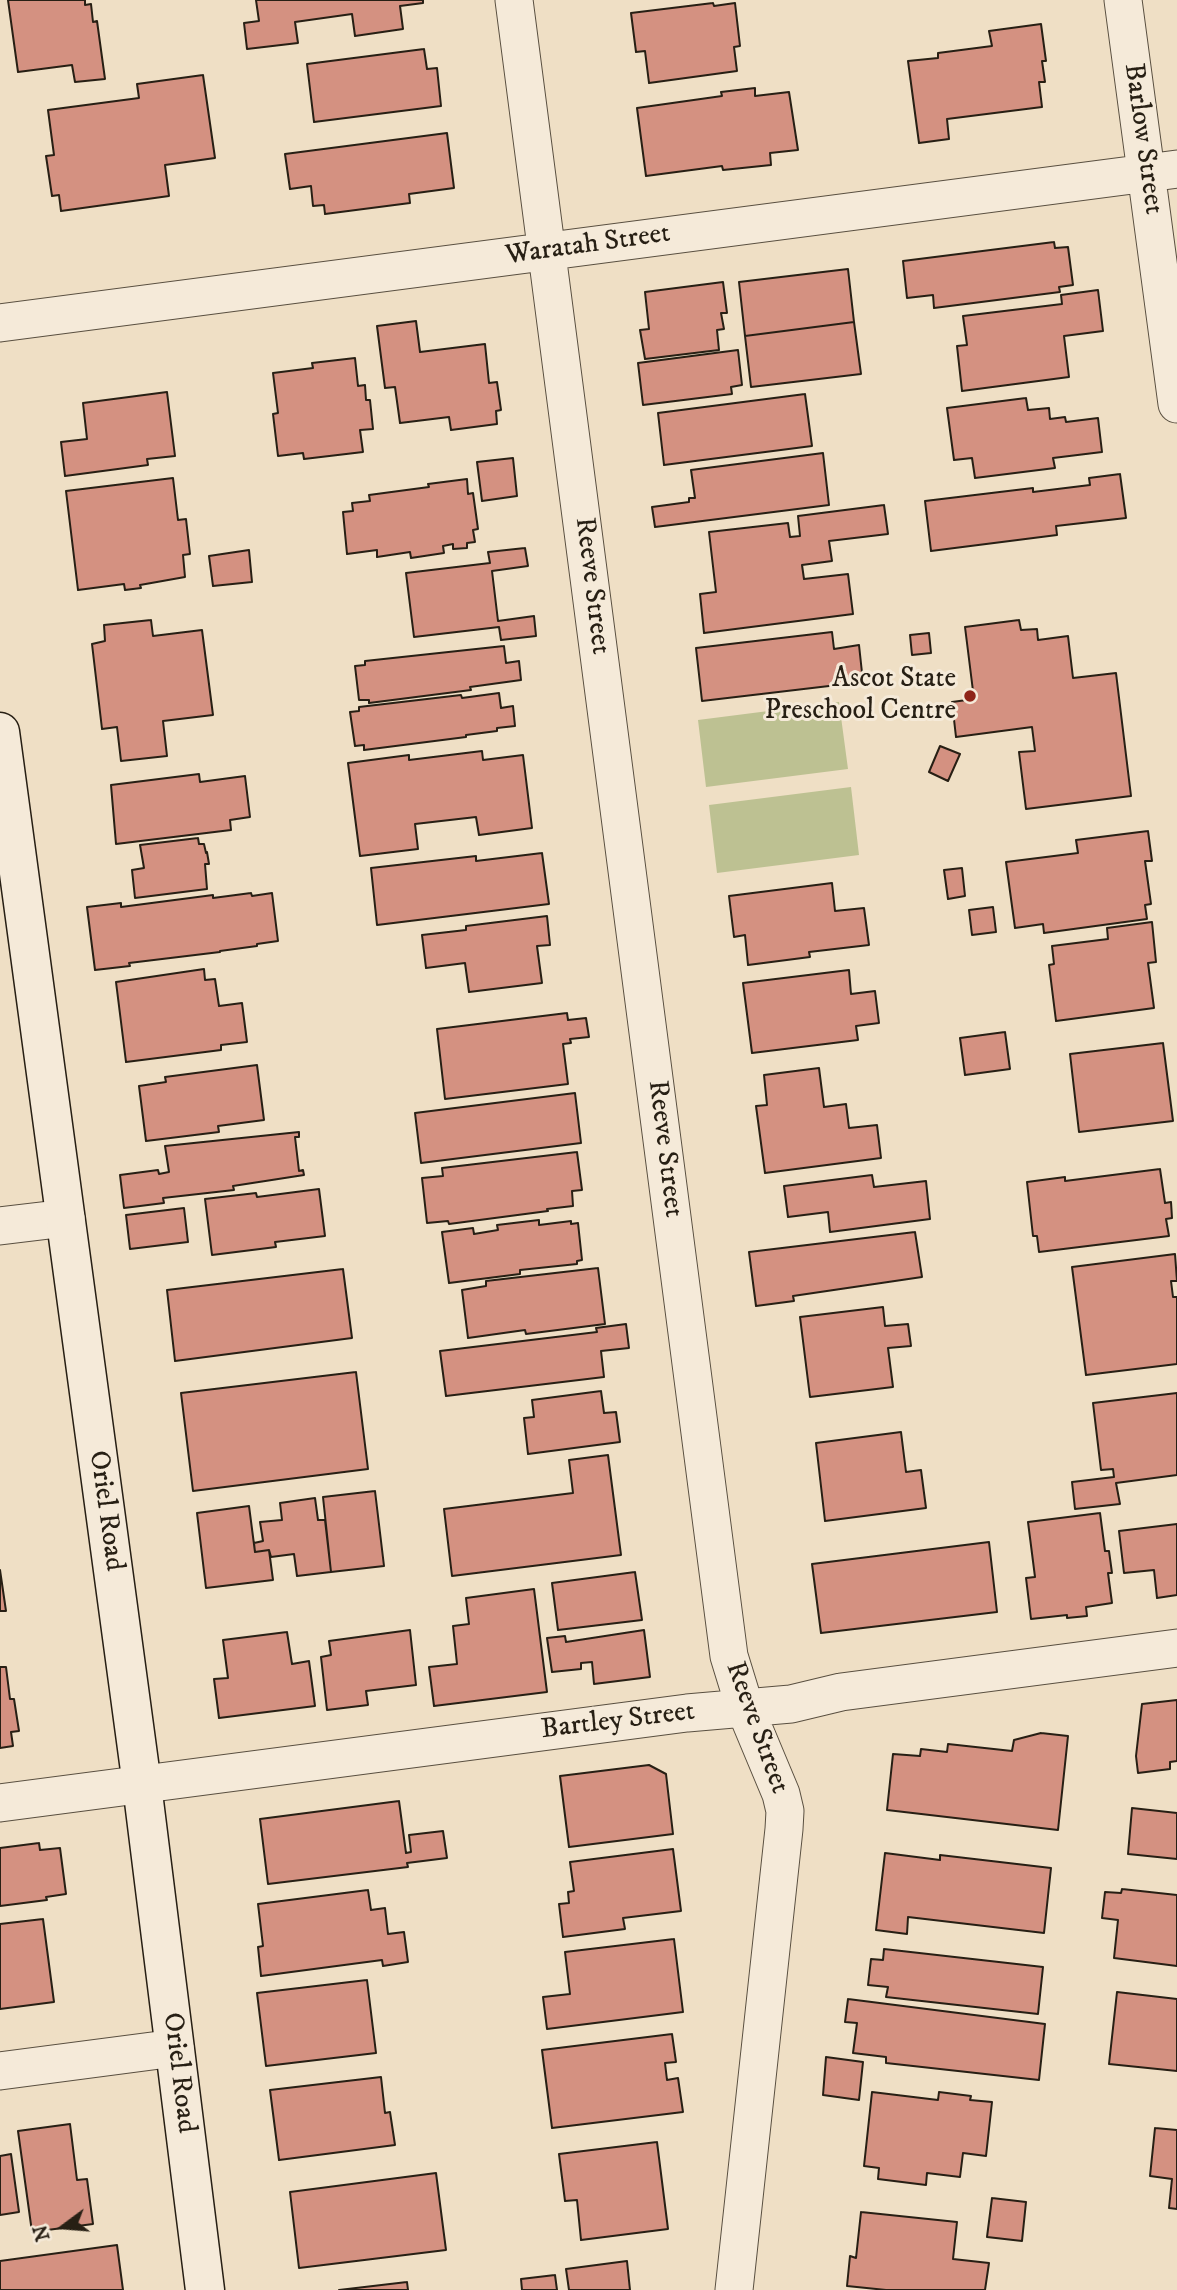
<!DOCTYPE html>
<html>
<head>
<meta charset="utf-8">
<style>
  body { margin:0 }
  #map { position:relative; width:1177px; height:2290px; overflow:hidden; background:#efdfc5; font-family:"IM FELL DW Pica",serif }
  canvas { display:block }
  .north { position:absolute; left:28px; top:2192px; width:70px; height:70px; -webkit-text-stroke:5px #f5ead9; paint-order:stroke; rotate:254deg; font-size:19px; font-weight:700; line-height:28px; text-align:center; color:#271f14 }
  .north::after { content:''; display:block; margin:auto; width:24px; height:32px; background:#271f14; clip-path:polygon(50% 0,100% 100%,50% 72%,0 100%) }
</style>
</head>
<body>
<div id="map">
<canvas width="1177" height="2290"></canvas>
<div class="north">N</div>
</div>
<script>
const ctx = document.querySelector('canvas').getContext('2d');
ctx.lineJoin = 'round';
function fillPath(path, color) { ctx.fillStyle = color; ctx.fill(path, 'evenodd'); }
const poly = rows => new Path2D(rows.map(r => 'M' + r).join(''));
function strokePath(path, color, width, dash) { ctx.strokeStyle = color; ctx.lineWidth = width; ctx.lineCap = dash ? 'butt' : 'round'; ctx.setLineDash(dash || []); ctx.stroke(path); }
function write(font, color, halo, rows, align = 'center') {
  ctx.font = font + ' "IM FELL DW Pica",serif'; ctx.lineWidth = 6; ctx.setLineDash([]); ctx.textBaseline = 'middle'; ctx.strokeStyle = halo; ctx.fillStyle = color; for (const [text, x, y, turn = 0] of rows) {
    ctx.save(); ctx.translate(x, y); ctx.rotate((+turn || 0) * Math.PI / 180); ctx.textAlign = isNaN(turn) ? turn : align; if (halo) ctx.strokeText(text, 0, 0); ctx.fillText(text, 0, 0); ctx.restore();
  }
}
fillPath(poly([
  [839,702,848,769,706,787,698,720],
  [851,787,859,855,717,873,709,805]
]), '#bdc192');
const building = poly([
  [8,0,85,0,85,5,91,4,93,22,97,21,105,79,75,82,72,65,18,72,8,0],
  [256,0,423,0,423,3,400,6,403,29,355,36,352,14,295,22,298,43,247,49,244,23,259,21,256,0],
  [713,3,714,6,735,3,740,46,734,47,737,71,649,83,645,51,636,52,631,13,713,3],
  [1041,24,1046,61,1042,61,1045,82,1039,82,1042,107,947,119,949,139,919,143,908,61,938,58,938,53,992,46,989,31,1041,24],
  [424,49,427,69,437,68,441,106,314,122,307,64,424,49],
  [203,75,215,158,165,165,169,196,61,211,59,195,52,196,46,156,54,155,48,110,139,98,137,84,203,75],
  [755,88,755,96,789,92,798,150,770,153,771,165,723,170,722,166,646,176,637,108,722,96,721,92,755,88],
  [447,133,454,188,409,194,410,203,325,214,324,205,313,206,311,186,290,189,285,154,447,133],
  [1054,242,1055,248,1068,247,1073,285,1059,287,1060,292,934,308,933,295,907,298,903,261,1054,242],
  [848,269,854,322,745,336,739,282,848,269],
  [723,282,727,313,721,313,724,329,717,330,719,350,645,359,640,330,649,329,645,292,723,282],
  [1098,290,1103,331,1064,336,1069,377,962,391,957,346,967,345,963,316,1062,304,1061,295,1098,290],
  [416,321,420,352,485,344,489,383,497,382,501,410,496,411,497,424,451,430,449,417,400,423,395,387,385,388,377,326,416,321],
  [854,322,861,374,751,387,745,336,854,322],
  [738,350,742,385,731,387,732,394,643,405,638,363,738,350],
  [355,358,358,386,365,385,366,400,370,400,373,429,360,430,363,452,304,459,303,453,278,456,273,414,278,413,273,373,313,368,312,363,355,358],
  [167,392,175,456,147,459,148,465,65,476,61,442,87,439,83,403,167,392],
  [805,394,812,446,664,465,658,413,805,394],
  [1026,398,1028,410,1049,408,1050,419,1065,417,1066,422,1098,418,1102,452,1053,458,1055,468,975,478,972,458,954,460,947,408,1026,398],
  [823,453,829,505,655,527,652,507,689,502,689,498,695,498,691,470,823,453],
  [513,458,517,496,482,501,477,462,513,458],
  [1120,474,1126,518,1056,526,1057,535,931,551,925,501,1033,488,1033,492,1090,485,1089,478,1120,474],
  [173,478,178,520,186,519,190,554,183,555,185,577,140,585,141,588,125,590,124,584,78,590,66,491,173,478],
  [467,479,468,494,473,493,478,529,473,530,475,542,467,543,467,548,453,549,453,544,443,546,444,553,411,558,410,552,377,557,377,550,347,554,343,512,353,511,352,503,370,501,369,495,429,487,428,484,467,479],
  [884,505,888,534,829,541,832,561,802,565,804,579,848,574,853,614,704,633,700,594,716,592,709,532,788,523,790,537,800,536,798,516,884,505],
  [525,548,528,566,492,571,498,621,534,616,536,636,501,640,499,627,414,637,406,573,490,563,488,552,525,548],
  [249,550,252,582,213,586,209,556,249,550],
  [151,620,153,636,202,630,213,715,163,721,167,756,121,761,117,727,102,729,92,644,105,641,104,625,151,620],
  [1019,620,1021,630,1037,629,1038,640,1068,636,1073,678,1116,673,1131,796,1026,809,1019,752,1035,751,1032,727,956,737,952,702,974,699,965,627,1019,620],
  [832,632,834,649,859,645,863,682,702,701,696,648,832,632],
  [929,633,931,653,912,655,910,635,929,633],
  [504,646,506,663,519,661,521,680,470,687,471,690,369,703,369,700,359,700,355,666,365,665,365,661,504,646],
  [499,693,501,708,513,706,515,726,497,728,497,731,466,735,466,737,364,750,364,745,355,746,350,712,359,711,359,707,461,695,462,698,499,693],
  [940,746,960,754,948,781,929,772,940,746],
  [482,751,483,760,523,755,532,828,479,835,476,817,415,824,418,849,360,856,348,763,409,755,409,760,482,751],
  [199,774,200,782,245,776,250,817,230,820,231,830,116,844,111,785,199,774],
  [1148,831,1152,861,1145,861,1151,904,1145,905,1147,919,1044,933,1043,924,1015,928,1006,862,1078,853,1076,840,1148,831],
  [198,838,199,844,204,844,206,853,207,852,209,864,205,864,207,889,135,898,132,870,144,868,140,845,198,838],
  [542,853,549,904,377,925,371,868,476,856,476,861,542,853],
  [962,868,965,896,948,899,944,870,962,868],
  [832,883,835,911,864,908,869,945,809,952,810,957,748,965,745,935,734,937,729,896,832,883],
  [251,893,252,896,272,893,278,941,257,944,257,946,220,951,220,952,129,963,130,966,95,970,87,907,121,903,121,907,213,895,213,898,251,893],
  [993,907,996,932,972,935,969,910,993,907],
  [547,916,550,945,537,946,542,983,469,992,465,963,426,968,422,935,466,930,466,926,547,916],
  [1152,922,1156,962,1148,963,1154,1008,1056,1021,1049,965,1054,964,1052,946,1108,939,1107,928,1152,922],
  [204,969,205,980,215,979,219,1006,242,1003,247,1042,221,1045,221,1050,126,1062,116,982,204,969],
  [849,970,851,994,875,991,879,1023,856,1026,858,1040,752,1053,743,983,849,970],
  [567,1013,568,1020,586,1018,589,1037,570,1039,571,1043,563,1044,568,1084,445,1099,437,1029,567,1013],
  [1005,1032,1010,1069,965,1075,960,1038,1005,1032],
  [1163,1043,1173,1121,1079,1132,1070,1054,1163,1043],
  [257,1065,264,1120,218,1126,219,1132,146,1141,139,1086,166,1082,165,1077,257,1065],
  [819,1068,824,1107,846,1104,849,1128,877,1125,881,1158,765,1173,756,1106,767,1105,764,1075,819,1068],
  [575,1093,581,1143,421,1163,415,1113,575,1093],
  [299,1132,299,1137,295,1137,299,1171,303,1170,304,1175,233,1186,234,1190,163,1198,164,1203,124,1208,120,1175,158,1170,159,1174,169,1172,165,1146,299,1132],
  [577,1152,582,1190,572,1191,573,1206,547,1209,548,1211,449,1224,448,1221,427,1223,422,1178,443,1176,442,1168,577,1152],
  [1160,1169,1165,1203,1171,1202,1172,1218,1166,1219,1169,1236,1039,1252,1037,1236,1033,1236,1027,1182,1065,1177,1065,1181,1160,1169],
  [872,1175,874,1187,926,1181,930,1219,830,1232,828,1212,788,1217,784,1186,872,1175],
  [319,1189,325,1236,275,1242,276,1247,212,1255,205,1199,256,1193,257,1197,319,1189],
  [184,1208,188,1242,130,1249,126,1215,184,1208],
  [539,1220,539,1225,571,1221,571,1224,578,1223,582,1260,577,1261,577,1264,520,1270,520,1274,449,1283,442,1232,473,1228,474,1234,498,1230,497,1225,539,1220],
  [915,1232,922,1277,793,1296,794,1301,756,1306,749,1252,915,1232],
  [1175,1254,1177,1281,1171,1281,1173,1297,1177,1297,1177,1364,1086,1375,1072,1267,1175,1254],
  [598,1268,605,1324,526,1334,525,1330,468,1338,462,1290,486,1286,486,1281,598,1268],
  [343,1269,352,1338,175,1361,167,1290,343,1269],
  [883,1307,885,1326,908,1324,911,1346,888,1348,893,1387,810,1397,800,1317,883,1307],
  [626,1324,629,1348,601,1351,604,1377,446,1396,440,1351,597,1332,596,1328,626,1324],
  [356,1372,368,1469,193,1491,181,1393,356,1372],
  [601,1391,604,1413,616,1412,620,1442,528,1454,524,1418,534,1417,532,1400,601,1391],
  [1177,1393,1177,1475,1116,1483,1120,1504,1075,1509,1072,1482,1114,1477,1113,1469,1101,1470,1093,1403,1177,1393],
  [901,1432,906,1472,921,1470,926,1508,825,1521,816,1443,901,1432],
  [608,1455,621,1555,452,1576,444,1509,573,1493,569,1460,608,1455],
  [375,1491,384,1566,331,1572,323,1497,375,1491],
  [315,1498,318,1520,325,1520,331,1572,297,1576,294,1554,271,1557,269,1550,255,1552,254,1543,263,1541,260,1522,282,1520,280,1503,315,1498],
  [249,1506,255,1552,269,1550,273,1580,206,1588,197,1513,249,1506],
  [1100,1513,1105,1551,1109,1551,1112,1573,1108,1573,1112,1603,1086,1607,1087,1616,1067,1618,1067,1615,1031,1619,1026,1578,1035,1577,1028,1522,1100,1513],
  [1177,1524,1177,1595,1157,1598,1154,1570,1124,1573,1119,1531,1177,1524],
  [989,1542,997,1612,821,1633,812,1564,989,1542],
  [0,1570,6,1611,0,1611,0,1570],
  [635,1572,642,1620,558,1630,552,1583,635,1572],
  [534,1589,547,1692,434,1706,429,1667,457,1664,453,1626,469,1624,466,1598,534,1589],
  [410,1630,416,1685,366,1691,368,1705,327,1710,321,1657,331,1655,329,1641,410,1630],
  [644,1630,650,1677,594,1684,592,1662,581,1663,581,1669,552,1672,547,1638,565,1636,566,1642,644,1630],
  [287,1632,292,1664,309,1661,315,1706,219,1718,214,1679,228,1678,223,1640,287,1632],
  [0,1667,6,1667,10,1699,14,1699,19,1731,11,1732,13,1746,0,1748,0,1667],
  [1177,1700,1177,1761,1170,1762,1170,1769,1138,1773,1136,1756,1142,1704,1177,1700],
  [1041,1733,1068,1736,1058,1830,887,1810,893,1754,920,1756,921,1749,947,1752,948,1744,1012,1751,1014,1740,1041,1733],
  [649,1765,666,1774,673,1834,569,1847,560,1776,649,1765],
  [399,1801,406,1853,411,1852,409,1835,443,1831,447,1858,407,1863,408,1867,268,1884,260,1819,399,1801],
  [1132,1808,1177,1813,1177,1859,1128,1854,1132,1808],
  [39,1843,40,1850,60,1848,66,1894,46,1897,47,1900,0,1906,0,1848,39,1843],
  [673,1849,681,1911,623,1918,625,1929,563,1937,559,1904,569,1903,568,1892,574,1891,570,1862,673,1849],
  [885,1853,940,1860,940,1855,1051,1868,1044,1933,908,1917,907,1934,876,1930,885,1853],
  [1122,1889,1177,1895,1177,1966,1114,1958,1118,1920,1102,1918,1105,1892,1121,1893,1122,1889],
  [368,1890,371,1910,385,1908,388,1934,404,1932,408,1962,383,1966,382,1960,261,1976,258,1947,263,1946,258,1904,368,1890],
  [43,1919,54,2002,0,2009,0,1924,43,1919],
  [674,1939,683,2012,547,2029,543,1997,570,1994,565,1952,674,1939],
  [884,1949,1043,1967,1038,2014,886,1997,888,1987,868,1985,871,1959,883,1960,884,1949],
  [367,1980,376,2053,266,2066,257,1993,367,1980],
  [1117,1992,1177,1999,1177,2071,1109,2064,1117,1992],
  [848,1999,1045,2024,1039,2080,886,2063,886,2057,853,2053,857,2023,845,2022,848,1999],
  [672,2034,676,2062,665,2063,667,2080,678,2078,683,2112,552,2128,542,2050,672,2034],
  [826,2057,863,2062,859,2100,823,2095,826,2057],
  [381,2077,385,2113,390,2112,395,2145,279,2160,270,2090,381,2077],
  [872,2092,938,2100,939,2092,971,2096,970,2100,992,2102,986,2156,963,2153,960,2177,927,2173,926,2185,878,2179,879,2168,864,2166,872,2092],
  [70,2124,77,2180,87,2179,93,2224,32,2232,18,2131,70,2124],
  [1155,2128,1177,2130,1177,2209,1169,2208,1172,2179,1150,2176,1155,2128],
  [657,2142,668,2229,581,2240,577,2200,565,2201,559,2154,657,2142],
  [11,2154,19,2212,0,2215,0,2156,11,2154],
  [436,2173,446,2250,299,2268,290,2192,436,2173],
  [992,2198,1026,2202,1022,2241,987,2237,992,2198],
  [861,2212,957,2222,953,2259,989,2263,985,2290,886,2290,847,2286,850,2256,856,2258,861,2212],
  [117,2245,123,2290,0,2290,0,2261,117,2245],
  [627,2261,630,2290,569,2290,566,2269,627,2261],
  [555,2275,557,2290,522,2290,521,2279,555,2275],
  [407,2282,408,2290,339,2290,407,2282]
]);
fillPath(building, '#d49181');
strokePath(building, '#271f14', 2);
const street = poly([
  [514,0,729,1656,745,1708,781,1794,785,1811,784,1829,734,2290],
  [1123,0,1177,404],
  [0,323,1177,169],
  [0,1226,66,1218],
  [0,1803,687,1713,791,1704,841,1692,1177,1648],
  [0,2071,175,2048]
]);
const secondary = poly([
  [0,732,142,1785,205,2290]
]);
strokePath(street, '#594f40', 39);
strokePath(secondary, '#271f14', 41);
strokePath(street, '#f5ead9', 37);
strokePath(secondary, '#f5ead9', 38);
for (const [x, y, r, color] of [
  [970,696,7,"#8f2418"]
]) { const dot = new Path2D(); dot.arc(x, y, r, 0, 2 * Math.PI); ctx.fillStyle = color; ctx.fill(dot); strokePath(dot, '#f5ead9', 2.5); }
write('28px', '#271f14', '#f5ead9', [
  ["Barlow Street",1142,139,82],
  ["Waratah Street",588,246,-8],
  ["Reeve Street",591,586,83],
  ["Reeve Street",664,1149,83],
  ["Oriel Road",105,1511,82],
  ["Bartley Street",618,1722,-7],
  ["Reeve Street",756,1728,70],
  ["Oriel Road",178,2073,83]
]);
write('28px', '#271f14', '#f5ead9', [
  ["Ascot State",956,680],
  ["Preschool Centre",956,712]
], 'right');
</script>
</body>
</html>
